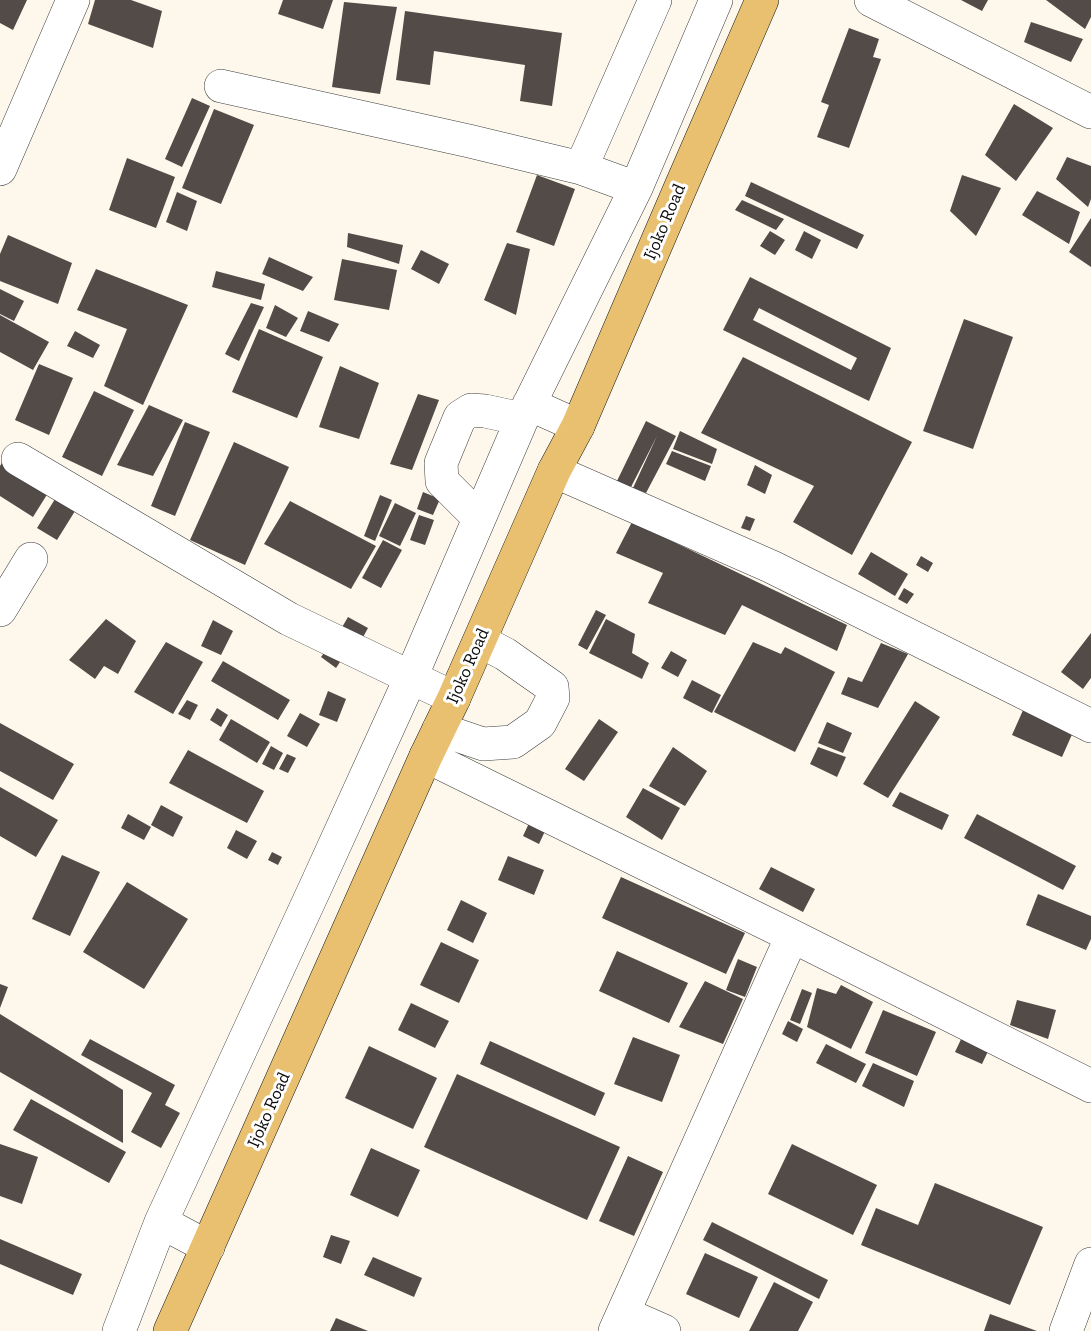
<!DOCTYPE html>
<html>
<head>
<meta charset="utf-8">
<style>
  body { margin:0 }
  canvas { display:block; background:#fdf8eb }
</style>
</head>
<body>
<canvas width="1091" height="1331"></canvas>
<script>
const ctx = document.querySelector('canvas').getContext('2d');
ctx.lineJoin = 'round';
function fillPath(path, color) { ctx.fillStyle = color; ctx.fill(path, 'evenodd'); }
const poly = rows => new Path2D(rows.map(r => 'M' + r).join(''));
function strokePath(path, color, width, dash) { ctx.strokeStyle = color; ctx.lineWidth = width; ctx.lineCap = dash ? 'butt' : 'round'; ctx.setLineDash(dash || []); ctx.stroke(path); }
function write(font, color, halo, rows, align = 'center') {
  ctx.font = font + ' "Zilla Slab",serif'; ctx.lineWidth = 6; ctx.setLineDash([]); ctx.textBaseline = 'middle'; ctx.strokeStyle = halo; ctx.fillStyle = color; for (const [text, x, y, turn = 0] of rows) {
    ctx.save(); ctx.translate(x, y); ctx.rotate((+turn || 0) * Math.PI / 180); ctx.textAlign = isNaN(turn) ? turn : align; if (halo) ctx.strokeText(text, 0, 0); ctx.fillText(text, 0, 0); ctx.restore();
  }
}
fillPath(poly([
  [0,0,27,0,13,30,0,23],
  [95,0,131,0,162,11,153,48,88,24],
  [283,0,333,0,323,29,278,14],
  [961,0,988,0,982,11],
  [1046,0,1091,0,1091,17,1085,29],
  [344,2,397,7,380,94,332,87],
  [405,11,562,33,552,106,520,101,525,65,434,51,430,85,396,80],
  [1031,22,1083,39,1071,62,1024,42],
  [849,28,879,39,873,57,881,59,849,148,817,137,829,105,821,102],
  [192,98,210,106,182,167,165,159],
  [1014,104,1053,128,1016,181,985,155],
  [214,109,254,125,221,204,182,188],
  [1067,157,1091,166,1091,199,1088,207,1056,179],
  [127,158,175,177,156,228,109,210],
  [537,175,575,189,554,246,516,232],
  [962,175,1001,188,976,236,950,211],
  [751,182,864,235,857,249,745,196],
  [1037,191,1080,212,1069,244,1022,215],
  [177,192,197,201,187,231,166,222],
  [742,200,784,219,776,230,735,210],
  [1091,218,1091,267,1069,252],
  [770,231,785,240,775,255,760,246],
  [804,231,821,240,812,259,795,250],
  [348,233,403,245,399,264,347,247],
  [8,235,72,263,58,304,0,281,0,254],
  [507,243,530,249,516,315,484,300],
  [421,250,449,264,439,284,411,269],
  [269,257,313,277,303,291,262,274],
  [342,259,397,270,389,310,334,300],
  [96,269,188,305,143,405,104,386,127,329,77,310],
  [216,271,265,284,261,300,212,287],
  [750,277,891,348,869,401,723,330],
  [759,308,857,358,851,370,753,320],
  [0,289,24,301,14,321,0,314],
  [251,303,264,307,239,361,225,354],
  [275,305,298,318,286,337,266,328],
  [308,311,339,324,329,342,300,331],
  [0,315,49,342,33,370,0,352],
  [964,319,1013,337,973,449,923,431],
  [259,329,323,357,297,418,232,392],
  [75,331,100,345,93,358,67,346],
  [743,357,912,442,852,555,793,522,814,486,701,433],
  [39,364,73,378,49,435,15,420],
  [340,366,379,383,359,439,319,427],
  [94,391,134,410,102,476,62,457],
  [418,394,439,400,412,470,390,464],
  [149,405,183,420,153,476,117,465],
  [646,421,676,436,646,493,633,488,657,436,631,487,617,481],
  [185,422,210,432,175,516,151,506],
  [680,431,717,449,712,464,673,449],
  [234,442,289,467,245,565,190,540],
  [672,451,711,466,705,481,666,464],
  [6,456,53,485,33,517,0,496,0,466],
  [755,465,772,475,765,494,747,485],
  [60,491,80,503,57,540,37,528],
  [423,492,440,499,433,515,417,509],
  [380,495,392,500,375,541,364,536],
  [290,501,376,546,351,589,264,544],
  [395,503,416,513,400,546,379,536],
  [419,515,434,520,425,545,410,540],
  [746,516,755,519,750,531,741,528],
  [632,522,847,625,837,651,742,605,725,635,648,603,663,573,616,553],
  [383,540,402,550,381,588,362,578],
  [871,552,908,574,895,596,858,574],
  [921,556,933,563,928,572,916,565],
  [904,588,914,594,907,604,898,599],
  [596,610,606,615,587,650,578,645],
  [348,617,368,628,362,639,341,629],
  [106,619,136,641,118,674,104,666,95,679,69,660],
  [606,619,635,634,632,653,649,663,642,679,589,653],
  [213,620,233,631,221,655,201,646],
  [1091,633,1091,678,1083,689,1061,672],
  [166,642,203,662,173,714,134,692],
  [753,642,781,654,785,647,835,672,795,752,714,712],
  [881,643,908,654,878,708,841,694,848,677,862,682],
  [329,646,344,656,336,668,321,657],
  [671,651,687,660,678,677,661,668],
  [223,661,290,700,278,720,211,681],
  [692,680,721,695,712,713,683,698],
  [328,691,346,699,337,722,319,715],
  [187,700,198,705,190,720,178,714],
  [915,701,940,717,888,798,863,784],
  [217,708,228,715,221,727,210,720],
  [1024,708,1074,730,1062,757,1012,735],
  [300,713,320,724,307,747,287,736],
  [231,719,270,742,257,763,219,740],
  [599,719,618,732,584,781,565,769],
  [827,722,852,733,843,753,818,743],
  [0,723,74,764,53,800,0,771],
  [271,746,283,753,274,770,262,764],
  [673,747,707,771,685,806,649,786],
  [818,747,846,757,837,777,810,764],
  [188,750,264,791,247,823,169,783],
  [287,754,296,758,288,773,279,769],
  [0,787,58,820,36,857,0,836],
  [643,788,680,808,662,840,626,817],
  [900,792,949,815,942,830,892,806],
  [161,805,183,817,173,837,151,825],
  [128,814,151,827,144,840,121,828],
  [977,814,1076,866,1063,890,964,838],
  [530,821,546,829,539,844,523,836],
  [236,830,257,841,247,859,227,848],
  [272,852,282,857,278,865,268,860],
  [62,855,100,872,70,936,32,919],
  [508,856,544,870,534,895,498,880],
  [771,867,815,889,803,912,759,889],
  [621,877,745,933,726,974,602,918],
  [127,882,188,919,144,989,83,952],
  [1038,894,1091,916,1091,939,1086,950,1026,925],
  [461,900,487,913,473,943,447,930],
  [441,942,479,960,459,1003,420,985],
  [617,951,688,983,669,1023,599,991],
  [738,959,757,967,745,997,726,990],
  [705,981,743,999,723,1044,679,1027],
  [0,984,8,987,0,1008],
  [841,985,873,1002,851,1049,807,1027,817,988,836,994],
  [802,989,812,993,800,1024,790,1020],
  [1017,1000,1056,1010,1048,1039,1010,1025],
  [411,1003,449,1021,435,1048,398,1030],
  [883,1010,936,1032,917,1076,865,1053],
  [0,1014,123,1090,123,1143,0,1072],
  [788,1021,803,1029,797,1042,782,1034],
  [964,1033,991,1045,982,1064,955,1052],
  [633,1037,680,1055,662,1102,614,1084],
  [90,1039,175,1085,165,1105,180,1113,161,1148,131,1132,152,1093,81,1055],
  [490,1041,605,1093,595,1116,480,1064],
  [826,1044,866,1064,856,1083,816,1063],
  [369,1046,437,1078,413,1129,345,1098],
  [873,1063,914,1081,904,1107,862,1086],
  [457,1074,620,1147,587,1220,424,1147],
  [31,1099,126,1152,109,1183,13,1130],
  [0,1144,38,1157,22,1204,0,1196],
  [792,1144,877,1185,853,1235,768,1194],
  [371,1148,420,1170,398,1217,350,1195],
  [628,1156,663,1172,634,1236,599,1221],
  [935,1183,1043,1227,1010,1305,861,1245,876,1208,918,1225],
  [712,1222,828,1280,819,1299,703,1240],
  [331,1235,350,1241,341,1264,323,1257],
  [0,1239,82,1274,73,1295,0,1264],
  [705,1253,758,1277,739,1318,686,1294],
  [373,1257,422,1278,414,1297,364,1275],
  [774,1282,813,1302,798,1331,749,1331],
  [990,1314,1037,1331,984,1331],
  [336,1318,368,1331,330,1331]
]), '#524b48');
const minor = poly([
  [871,0,1091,112],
  [221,86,469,141,581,168,636,188],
  [581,168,655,0],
  [0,169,73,0],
  [529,404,578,426],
  [18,459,289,619,454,698],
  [554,471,772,567,1091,726],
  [479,518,442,481,441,463,460,417,471,410,485,411,522,419],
  [0,610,31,559],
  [439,729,483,744,513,742,540,723,553,698,552,687,505,654,480,641],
  [426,756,792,936,1091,1086],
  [161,1222,208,1247],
  [623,1313,664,1331],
  [119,1331,161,1222,316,886,411,677,522,419,636,188,716,0],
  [615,1331,792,936],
  [1066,1331,1091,1264]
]);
const major = poly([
  [170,1331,426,756,454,698,554,471,578,426,679,191,762,0]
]);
strokePath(minor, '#3e3e3e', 34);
strokePath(major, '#1c1c1c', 34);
strokePath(minor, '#fff', 33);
strokePath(major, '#e8c06f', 33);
write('18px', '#0b0b0b', '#fff', [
  ["Ijoko Road",665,222,-67],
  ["Ijoko Road",468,666,-66],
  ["Ijoko Road",269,1110,-66]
]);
</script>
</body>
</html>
